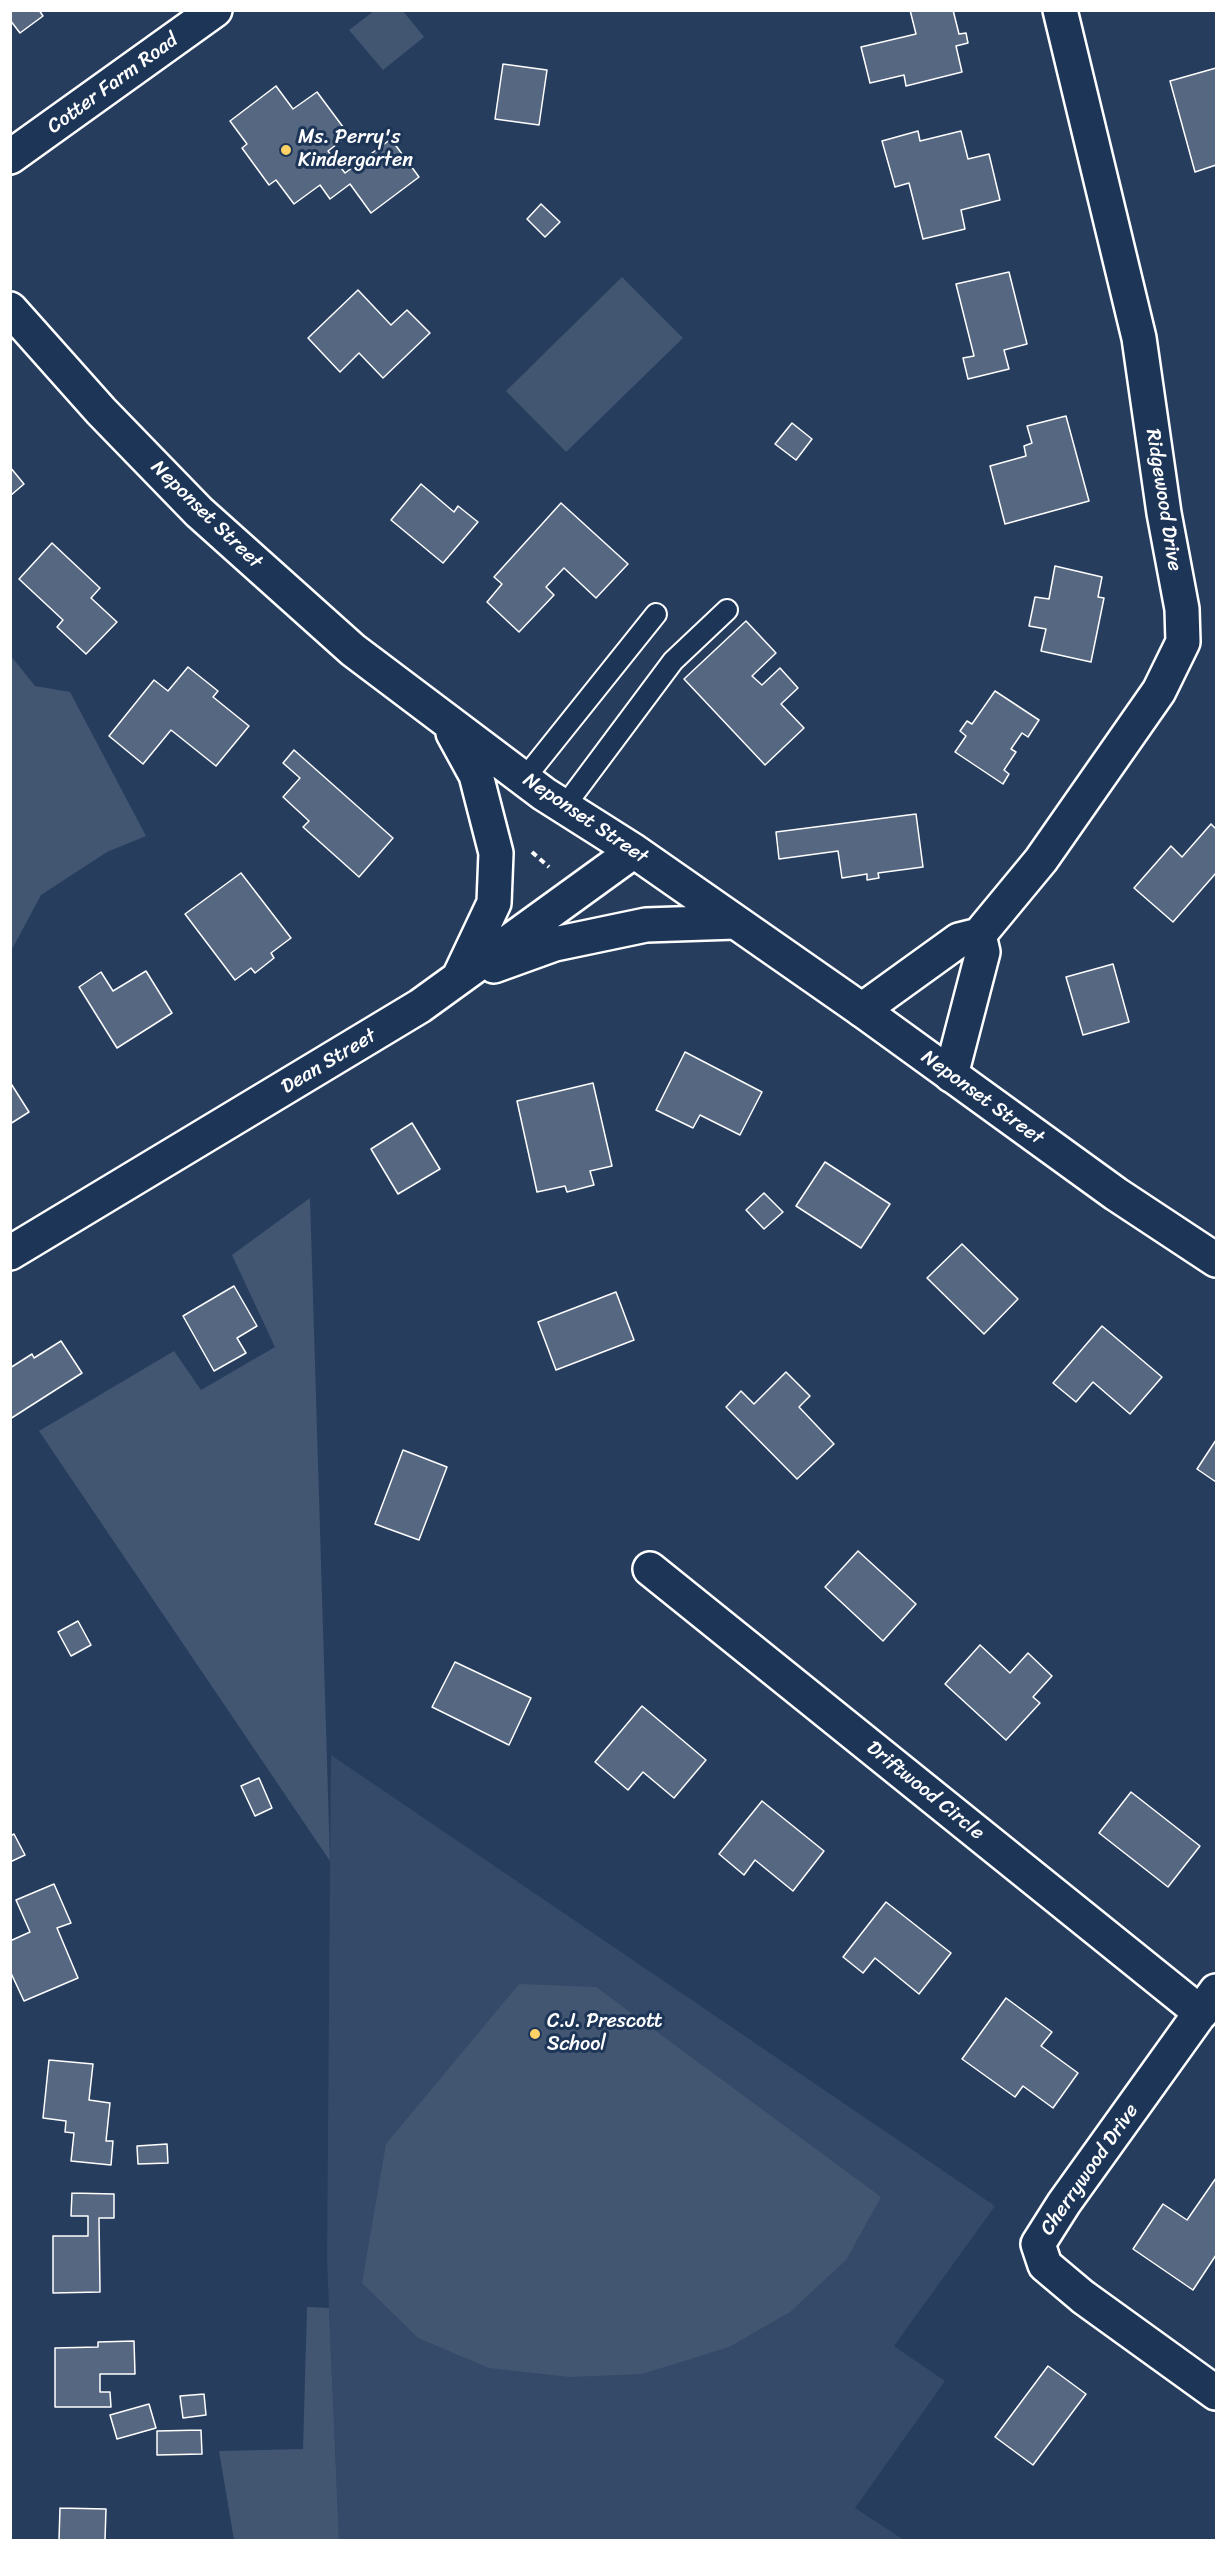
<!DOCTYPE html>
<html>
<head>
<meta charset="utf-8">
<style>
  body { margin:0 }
  #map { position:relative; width:1227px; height:2551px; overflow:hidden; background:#263d5e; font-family:Sriracha,sans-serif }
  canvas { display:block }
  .frame { position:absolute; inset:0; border:12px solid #fff; pointer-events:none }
</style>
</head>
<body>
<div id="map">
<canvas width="1227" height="2551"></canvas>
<div class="frame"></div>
</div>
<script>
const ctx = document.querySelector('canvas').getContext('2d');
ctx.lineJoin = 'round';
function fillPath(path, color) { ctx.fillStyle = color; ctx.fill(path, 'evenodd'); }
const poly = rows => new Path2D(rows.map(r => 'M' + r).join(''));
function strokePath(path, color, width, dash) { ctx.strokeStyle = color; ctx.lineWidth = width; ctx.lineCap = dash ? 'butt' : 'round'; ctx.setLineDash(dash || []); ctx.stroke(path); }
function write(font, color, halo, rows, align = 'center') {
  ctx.font = font + ' Sriracha,sans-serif'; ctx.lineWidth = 6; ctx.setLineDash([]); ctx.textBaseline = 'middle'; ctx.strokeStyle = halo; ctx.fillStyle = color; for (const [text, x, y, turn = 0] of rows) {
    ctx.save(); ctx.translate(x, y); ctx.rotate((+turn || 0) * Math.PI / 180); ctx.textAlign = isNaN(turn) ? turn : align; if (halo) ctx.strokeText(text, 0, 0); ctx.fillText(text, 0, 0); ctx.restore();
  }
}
fillPath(poly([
  [331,1755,995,2206,894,2346,945,2381,855,2508,904,2540,339,2540,327,2260]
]), '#344a68');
fillPath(poly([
  [374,11,403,11,424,37,383,70,349,30],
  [622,277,683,338,566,452,506,391],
  [11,656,35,686,70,692,146,836,107,852,41,895,11,951],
  [310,1198,330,1861,39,1431,174,1351,201,1390,275,1347,232,1255],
  [519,1984,596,1987,881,2197,846,2260,790,2312,729,2347,642,2374,570,2377,489,2368,418,2338,362,2283,386,2144],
  [307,2307,329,2308,339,2540,234,2540,219,2451,303,2449]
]), '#425672');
const building = poly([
  [10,10,39,10,43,16,20,33,10,20,10,10],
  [910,10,953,10,959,34,966,33,968,43,956,46,962,72,906,86,904,75,870,83,861,47,916,34,910,10],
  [503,64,547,70,539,125,495,119,503,64],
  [1216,68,1216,165,1195,172,1170,81,1216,68],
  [276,86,293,109,317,92,349,135,328,151,345,173,391,139,419,177,371,213,350,184,330,199,320,185,294,204,276,180,269,185,242,148,247,144,230,121,276,86],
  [918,131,920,141,961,131,968,159,989,154,1000,200,961,210,965,229,923,239,909,183,895,187,882,141,918,131],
  [541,204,560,222,545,237,527,219,541,204],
  [1009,272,1027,344,1004,350,1009,369,968,379,963,358,974,356,956,284,1009,272],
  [358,290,391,325,407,310,430,333,383,378,359,353,340,372,308,338,358,290],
  [1066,416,1089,501,1005,524,990,466,1026,456,1024,446,1032,443,1027,426,1066,416],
  [792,423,812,439,796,460,775,444,792,423],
  [10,467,24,484,10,496,10,467],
  [421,484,454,512,458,506,478,522,443,563,391,520,421,484],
  [561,503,628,564,596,598,564,568,546,587,554,595,519,632,487,602,502,584,494,577,561,503],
  [52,543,100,588,91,598,117,622,86,654,57,627,63,620,19,579,52,543],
  [1055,566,1102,577,1098,597,1104,598,1091,662,1041,651,1046,629,1029,626,1035,597,1049,599,1055,566],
  [746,621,776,653,752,676,762,685,780,668,798,688,781,704,804,728,765,765,684,679,746,621],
  [188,667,218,691,213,697,249,726,216,766,171,730,143,764,109,736,154,680,168,691,188,667],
  [995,691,1039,720,1028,737,1022,733,1011,749,1016,752,1004,770,1009,774,1003,784,955,752,966,736,960,731,967,721,972,724,995,691],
  [294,750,393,838,359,877,303,827,309,821,283,797,300,778,283,763,294,750],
  [916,814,923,867,878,873,879,878,867,880,867,874,842,878,838,851,779,859,776,832,916,814],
  [1211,824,1216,829,1216,873,1173,922,1134,888,1171,846,1182,857,1211,824],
  [241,873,291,938,271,953,274,958,255,973,251,968,235,980,185,914,241,873],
  [1113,964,1129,1022,1083,1035,1066,977,1113,964],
  [146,971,172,1013,117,1048,79,987,101,972,113,991,146,971],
  [685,1052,762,1092,740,1135,700,1115,693,1128,656,1110,685,1052],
  [10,1082,29,1112,10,1124,10,1082],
  [593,1083,612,1166,590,1171,594,1185,567,1192,565,1186,537,1192,517,1101,593,1083],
  [412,1123,440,1169,398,1194,371,1149,412,1123],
  [825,1162,890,1204,861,1248,796,1206,825,1162],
  [764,1193,783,1212,764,1229,746,1210,764,1193],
  [962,1244,1018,1299,984,1334,927,1278,962,1244],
  [234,1286,257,1326,237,1338,246,1353,214,1371,183,1316,234,1286],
  [616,1292,634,1340,556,1370,538,1322,616,1292],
  [1102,1326,1162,1377,1130,1414,1093,1382,1076,1402,1053,1383,1102,1326],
  [61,1341,82,1373,10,1419,10,1368,32,1354,34,1358,61,1341],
  [786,1372,810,1396,799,1407,834,1444,797,1479,726,1407,741,1391,754,1404,786,1372],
  [1216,1440,1216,1482,1197,1469,1216,1440],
  [403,1450,447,1467,419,1540,375,1524,403,1450],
  [858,1551,916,1604,883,1641,825,1587,858,1551],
  [78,1621,91,1645,71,1656,58,1632,78,1621],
  [980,1645,1010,1673,1028,1653,1052,1676,1033,1697,1040,1703,1006,1740,945,1684,980,1645],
  [455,1662,531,1698,509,1745,432,1707,455,1662],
  [642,1706,706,1760,674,1798,643,1772,628,1790,595,1762,642,1706],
  [259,1778,272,1808,255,1816,241,1786,259,1778],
  [1131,1792,1200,1846,1168,1887,1099,1833,1131,1792],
  [762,1801,824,1851,793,1891,755,1860,744,1875,719,1854,762,1801],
  [14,1834,25,1855,10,1862,10,1836,14,1834],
  [54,1884,71,1923,57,1928,78,1978,24,2001,10,1971,10,1941,30,1932,16,1900,54,1884],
  [886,1902,951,1953,919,1994,875,1958,863,1973,843,1957,886,1902],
  [1006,1998,1052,2032,1041,2046,1078,2073,1053,2108,1023,2086,1015,2097,962,2059,1006,1998],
  [49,2060,93,2064,89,2100,110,2103,106,2141,113,2141,111,2165,71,2161,74,2133,65,2132,66,2121,43,2118,49,2060],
  [167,2144,168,2163,138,2164,137,2146,167,2144],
  [1216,2178,1216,2255,1193,2290,1133,2249,1163,2204,1187,2220,1216,2178],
  [72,2193,114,2194,114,2218,99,2218,100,2292,53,2293,53,2236,88,2236,88,2216,71,2216,72,2193],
  [134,2341,135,2374,100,2374,100,2392,110,2392,111,2407,55,2407,55,2348,98,2347,98,2342,134,2341],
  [1048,2366,1086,2394,1033,2465,995,2437,1048,2366],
  [204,2394,206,2415,183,2418,180,2396,204,2394],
  [149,2404,156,2428,117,2439,110,2415,149,2404],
  [201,2430,202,2454,157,2455,157,2431,201,2430],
  [60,2508,106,2509,105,2540,59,2540,60,2508]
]);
fillPath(building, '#556781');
strokePath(building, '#fff', 1.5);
const lane = poly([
  [524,779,656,614],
  [564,807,673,661,727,610]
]);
const street = poly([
  [10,157,215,10],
  [979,935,1041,860,1159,691,1183,642,1182,609,1164,513,1139,338,1060,10],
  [862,1010,959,940,979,935,983,952,951,1075],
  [650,1569,1201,2013],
  [1216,1991,1064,2203,1038,2244,1045,2265,1083,2297,1216,2393]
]);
const secondary = poly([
  [10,309,101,411,199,512,353,650,544,794,634,851,862,1010,1116,1194,1216,1260],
  [453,733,476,775,496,853,494,903,459,977],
  [494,966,555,944,646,925,735,922],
  [10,1253,420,1006,634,851]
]);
strokePath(lane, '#fff', 24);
strokePath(street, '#fff', 38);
strokePath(secondary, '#fff', 38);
strokePath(poly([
  [532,852,549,867]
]), '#fff', 4, [6, 4.5]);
strokePath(lane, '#1d3557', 20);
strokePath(street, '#1d3557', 33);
strokePath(secondary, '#1d3557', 33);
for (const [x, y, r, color] of [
  [286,150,6,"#ffd166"],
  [535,2034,6,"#ffd166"]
]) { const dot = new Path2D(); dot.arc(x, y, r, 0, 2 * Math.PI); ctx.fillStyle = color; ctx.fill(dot); strokePath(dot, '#1d3557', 2); }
write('20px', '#fff', '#1d3557', [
  ["Cotter Farm Road",113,84,-36],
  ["Ridgewood Drive",1163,500,81],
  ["Neponset Street",206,515,44],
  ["Neponset Street",585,819,34],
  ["Dean Street",329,1062,-31],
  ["Neponset Street",982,1098,36],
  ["Driftwood Circle",925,1791,39],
  ["Cherrywood Drive",1090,2170,-55]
]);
write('20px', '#fff', '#1d3557', [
  ["Ms. Perry's",298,138],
  ["Kindergarten",298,161],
  ["C.J. Prescott",547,2022],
  ["School",547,2045]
], 'left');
</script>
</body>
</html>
